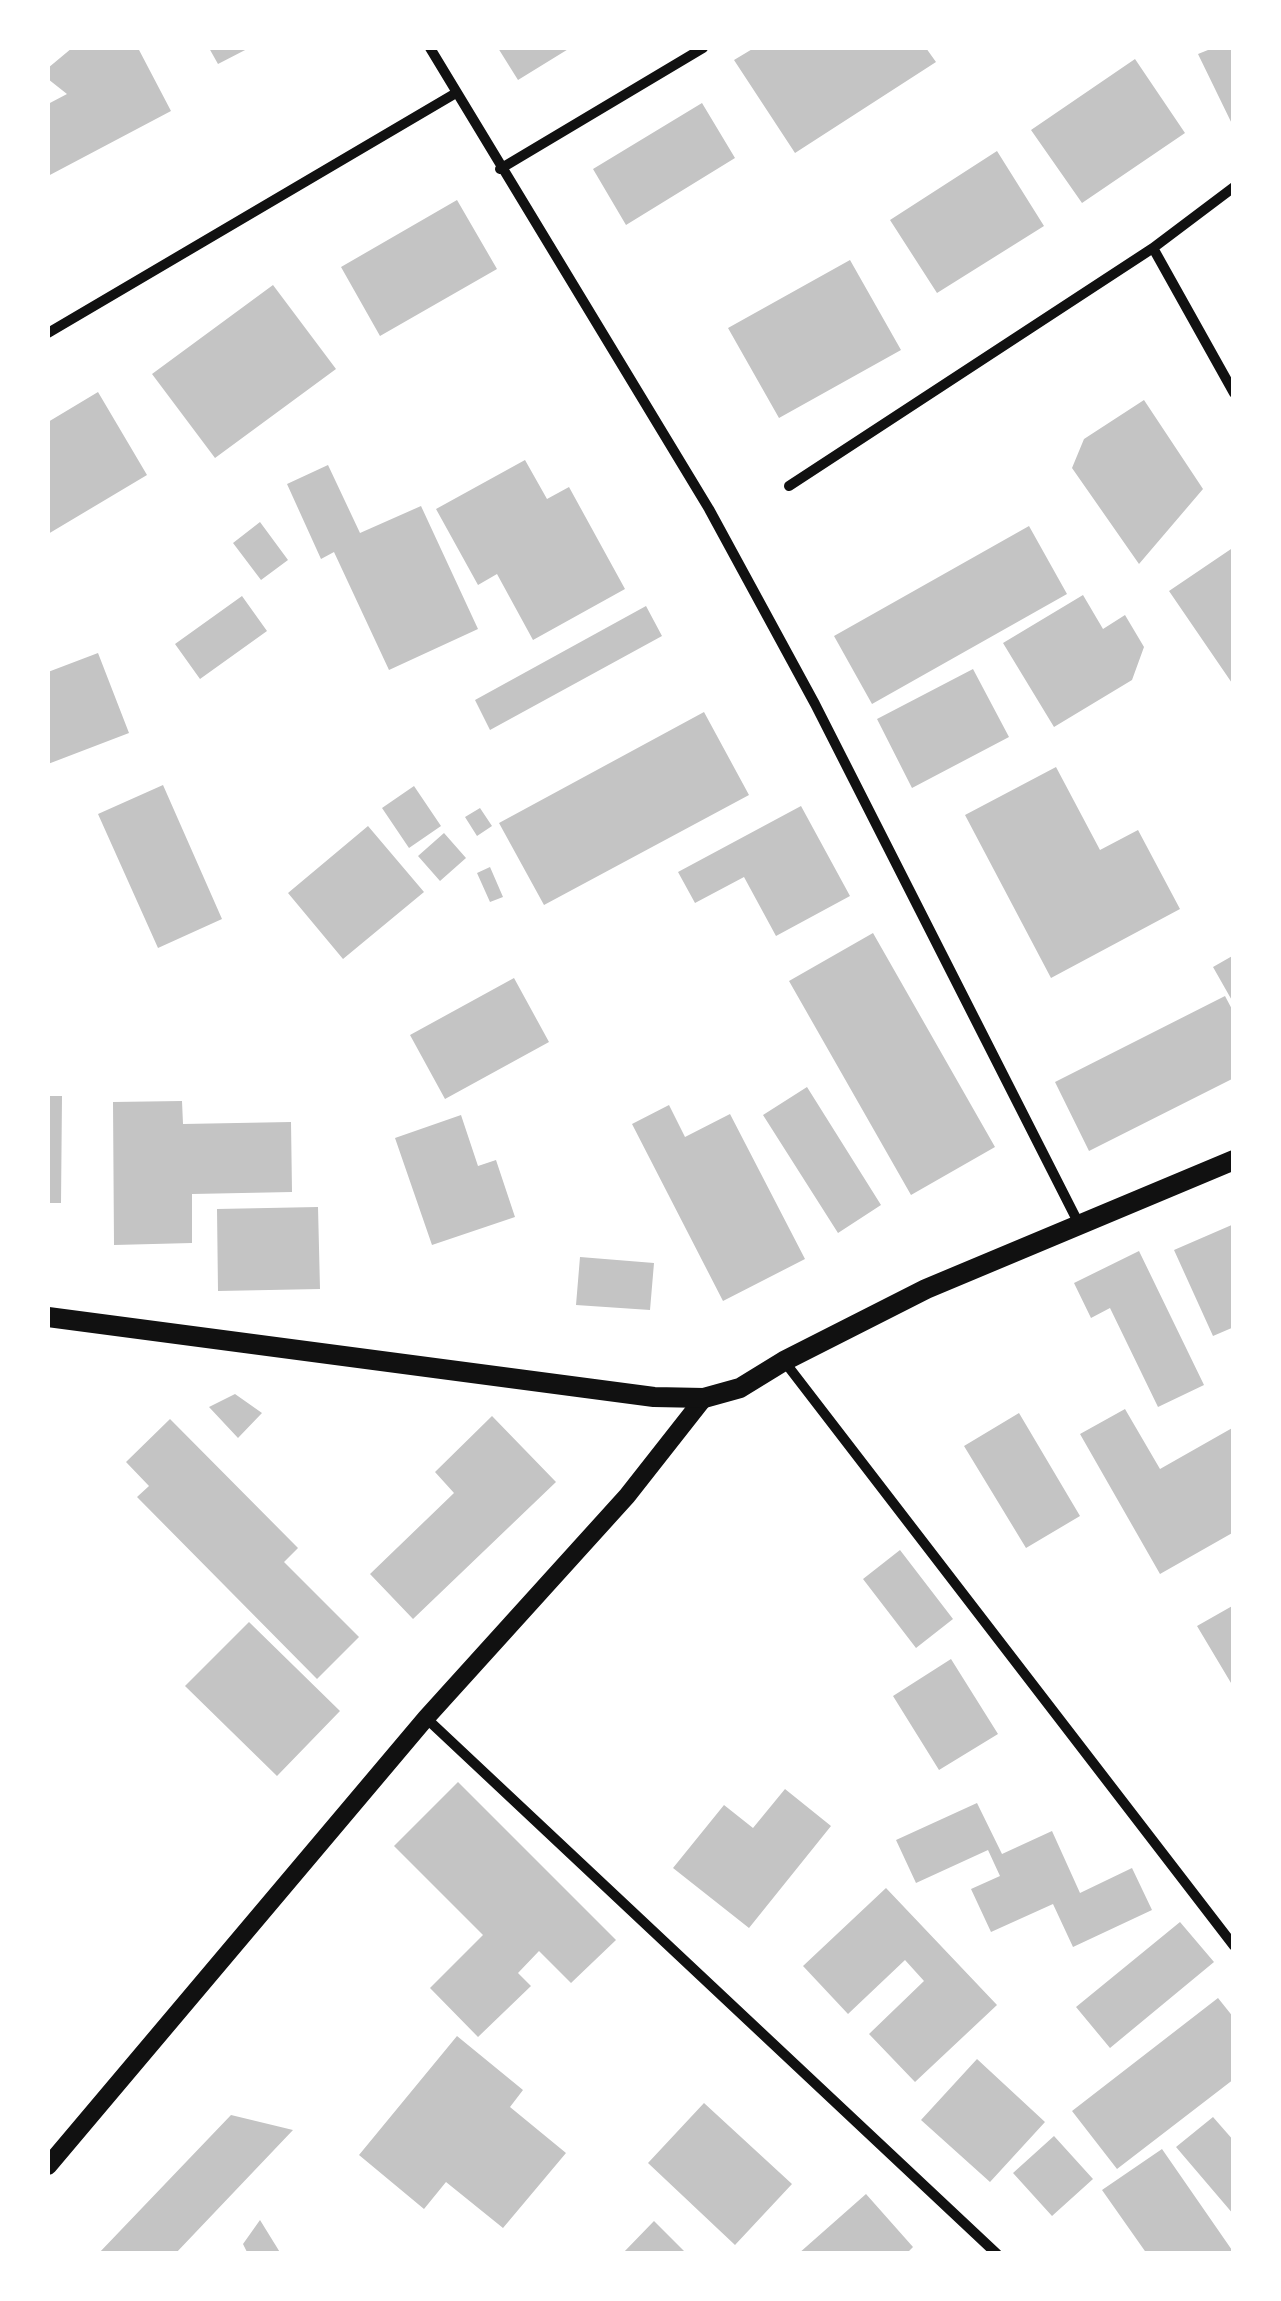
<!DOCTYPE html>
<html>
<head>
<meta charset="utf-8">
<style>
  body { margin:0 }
  #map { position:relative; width:1281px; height:2301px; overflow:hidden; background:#fff; font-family:Karla,sans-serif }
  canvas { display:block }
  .frame { position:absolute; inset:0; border:50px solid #fff; pointer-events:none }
</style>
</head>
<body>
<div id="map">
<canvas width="1281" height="2301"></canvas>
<div class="frame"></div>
</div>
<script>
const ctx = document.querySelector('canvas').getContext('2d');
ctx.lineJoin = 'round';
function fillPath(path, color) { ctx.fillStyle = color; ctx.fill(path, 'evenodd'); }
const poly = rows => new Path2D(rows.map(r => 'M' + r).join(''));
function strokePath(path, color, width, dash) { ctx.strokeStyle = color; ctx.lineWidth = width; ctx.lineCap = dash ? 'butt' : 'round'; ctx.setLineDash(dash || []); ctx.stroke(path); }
fillPath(poly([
  [72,48,138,48,171,111,48,176,48,104,67,94,48,79,48,68],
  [209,48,249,48,218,64],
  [498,48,570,48,518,80],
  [754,48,926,48,936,62,795,153,734,60],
  [1213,48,1234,48,1234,128,1198,54],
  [1135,59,1185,133,1082,203,1031,130],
  [702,103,735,158,626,225,593,169],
  [997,151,1044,226,937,293,890,220],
  [457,200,497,269,380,336,341,267],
  [850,260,901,350,779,418,728,328],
  [273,285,336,369,215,458,152,374],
  [98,392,147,475,48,534,48,422],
  [1144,400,1203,489,1139,564,1072,468,1084,439],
  [525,460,547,499,569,487,625,589,533,640,497,574,478,585,436,509],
  [328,465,360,533,421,506,478,629,389,670,334,552,321,559,287,484],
  [260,522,288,560,261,580,233,543],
  [1029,526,1067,594,872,704,834,636],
  [1234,547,1234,686,1169,591],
  [1083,595,1103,629,1125,615,1144,647,1132,680,1054,727,1003,643],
  [242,596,267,631,200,679,175,644],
  [646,606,662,636,490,730,475,700],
  [98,653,129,733,48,764,48,672],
  [973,669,1009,737,912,788,877,719],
  [704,712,749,795,544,905,499,823],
  [1056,767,1100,850,1138,830,1180,909,1051,978,965,815],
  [163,785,222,919,158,948,98,814],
  [414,786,441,826,409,848,382,808],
  [801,806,850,896,776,936,744,877,695,903,678,872],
  [480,808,492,826,477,836,465,817],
  [368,826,424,892,343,959,288,893],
  [444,833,466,858,440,881,418,856],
  [490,867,503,897,490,902,477,873],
  [873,933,995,1147,911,1195,789,981],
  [1234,955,1234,1004,1213,967],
  [514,978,549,1042,445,1099,410,1035],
  [1225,996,1234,1013,1234,1078,1089,1151,1055,1082],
  [807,1087,881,1205,838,1233,763,1115],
  [48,1096,62,1096,61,1203,48,1203],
  [182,1101,183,1124,291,1122,292,1192,192,1194,192,1243,114,1245,113,1102],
  [669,1105,685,1137,730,1114,805,1259,723,1301,632,1124],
  [461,1115,478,1166,496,1160,515,1217,432,1245,395,1138],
  [318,1207,320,1289,218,1291,217,1209],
  [1234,1224,1234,1327,1213,1336,1174,1250],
  [1139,1251,1204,1385,1158,1407,1110,1308,1091,1318,1074,1283],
  [580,1257,654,1263,650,1310,576,1305],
  [235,1394,262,1413,238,1438,209,1407],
  [1125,1409,1160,1469,1234,1427,1234,1532,1160,1574,1080,1434],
  [1019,1413,1080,1516,1026,1548,964,1446],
  [492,1416,556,1482,413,1619,370,1574,454,1493,435,1472],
  [170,1419,298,1548,284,1562,359,1637,317,1679,137,1497,149,1486,126,1462],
  [900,1550,953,1619,916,1648,863,1579],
  [1234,1605,1234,1688,1197,1626],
  [249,1622,340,1711,277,1776,185,1686],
  [951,1659,998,1734,939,1770,893,1696],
  [458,1782,616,1940,571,1983,539,1951,518,1973,531,1986,478,2037,430,1988,483,1935,394,1846],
  [785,1789,831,1826,749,1928,673,1868,724,1805,753,1828],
  [977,1803,1002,1854,1052,1831,1080,1893,1132,1868,1152,1910,1073,1947,1053,1904,991,1932,971,1889,1000,1876,988,1850,916,1883,896,1840],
  [886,1888,997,2005,915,2082,869,2034,924,1981,905,1960,848,2014,803,1966],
  [1180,1922,1214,1962,1110,2048,1076,2007],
  [1218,1998,1234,2018,1234,2079,1117,2169,1072,2111],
  [457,2036,523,2090,510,2107,566,2153,503,2228,446,2182,424,2209,359,2155],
  [977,2059,1045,2122,990,2182,921,2120],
  [704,2103,792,2184,735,2245,648,2163],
  [231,2115,293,2130,175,2254,98,2254],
  [1213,2117,1234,2141,1234,2215,1176,2147],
  [1054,2136,1093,2179,1052,2216,1013,2173],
  [1162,2149,1234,2253,1234,2254,1147,2254,1102,2190],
  [866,2194,913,2247,906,2254,798,2254],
  [260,2220,281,2254,248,2254,243,2244],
  [654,2221,687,2254,622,2254]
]), '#c4c4c4');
strokePath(poly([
  [430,48,709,509,815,704,1079,1224],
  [500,169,703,48],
  [1153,248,1234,187],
  [48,333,456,93],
  [789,486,1153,248,1234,393],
  [784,1361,1234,1946],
  [426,1718,997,2254]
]), '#111', 10);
strokePath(poly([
  [48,2166,426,1718,627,1496,704,1398]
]), '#111', 18);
strokePath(poly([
  [48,1317,654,1397,704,1398,740,1388,784,1361,926,1289,1234,1160]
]), '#111', 20);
</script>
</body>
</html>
